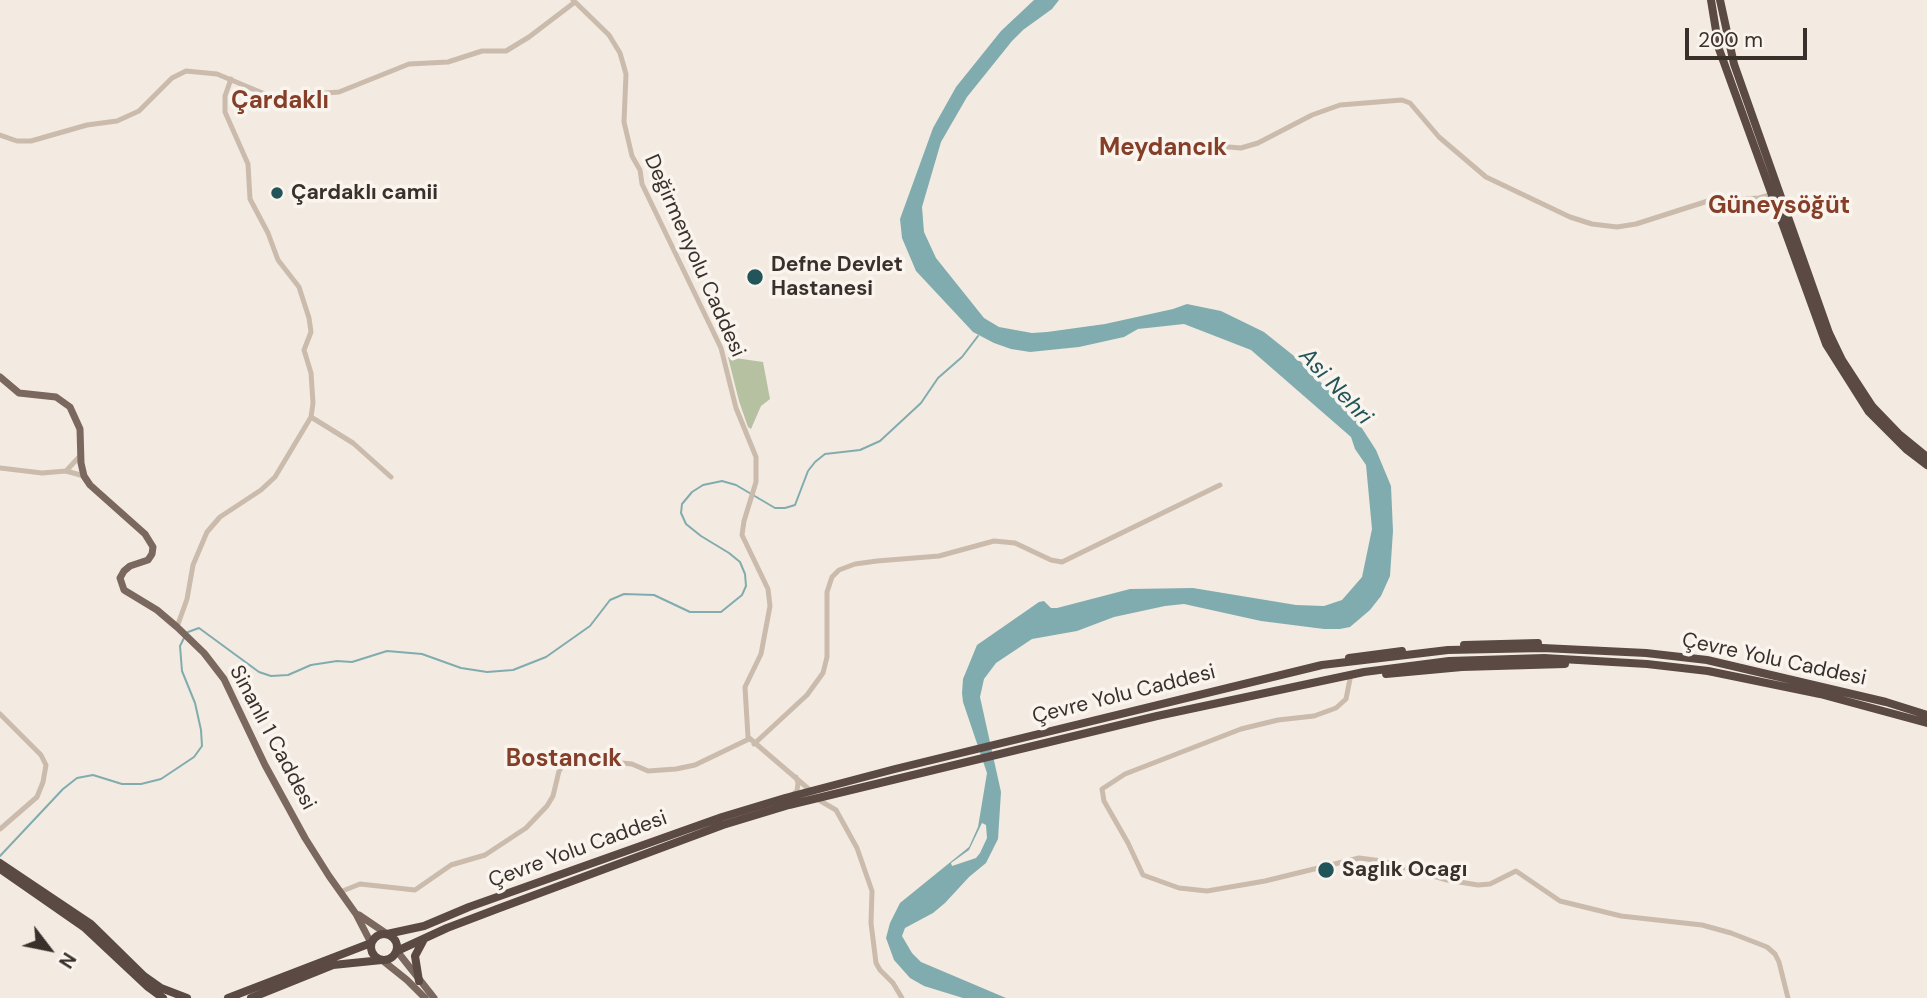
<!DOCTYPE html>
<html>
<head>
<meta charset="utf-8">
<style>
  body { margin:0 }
  #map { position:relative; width:1927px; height:998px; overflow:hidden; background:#f3ebe1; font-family:"DM Sans",sans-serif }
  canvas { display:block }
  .north { position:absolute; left:14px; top:914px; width:70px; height:70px; -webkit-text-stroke:5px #faf4ee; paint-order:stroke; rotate:122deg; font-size:19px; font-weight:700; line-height:28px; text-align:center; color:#39302b }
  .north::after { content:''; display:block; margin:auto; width:24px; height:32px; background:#39302b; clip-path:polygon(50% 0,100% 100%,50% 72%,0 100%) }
  .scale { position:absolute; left:1685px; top:28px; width:122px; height:32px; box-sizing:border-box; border:4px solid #39302b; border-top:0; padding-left:9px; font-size:21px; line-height:24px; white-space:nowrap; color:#39302b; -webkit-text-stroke:5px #faf4ee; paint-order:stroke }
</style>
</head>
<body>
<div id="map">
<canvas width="1927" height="998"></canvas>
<div class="north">N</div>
<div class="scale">200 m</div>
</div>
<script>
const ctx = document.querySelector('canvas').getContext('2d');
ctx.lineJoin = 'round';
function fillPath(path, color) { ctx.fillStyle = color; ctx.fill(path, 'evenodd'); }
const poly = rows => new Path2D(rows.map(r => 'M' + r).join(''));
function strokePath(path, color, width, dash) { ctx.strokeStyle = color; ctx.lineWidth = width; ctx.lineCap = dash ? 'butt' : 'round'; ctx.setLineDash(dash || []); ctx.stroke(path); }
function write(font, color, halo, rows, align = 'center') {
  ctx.font = font + ' "DM Sans",sans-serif'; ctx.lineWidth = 7; ctx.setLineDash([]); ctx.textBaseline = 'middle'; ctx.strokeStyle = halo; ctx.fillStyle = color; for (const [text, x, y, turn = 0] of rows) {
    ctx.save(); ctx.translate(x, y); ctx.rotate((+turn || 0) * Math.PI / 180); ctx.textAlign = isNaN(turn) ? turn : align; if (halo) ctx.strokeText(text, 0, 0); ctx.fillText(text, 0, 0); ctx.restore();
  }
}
fillPath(poly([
  [728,357,763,362,770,399,761,406,751,429,748,427,739,401]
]), '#b6c1a1');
fillPath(poly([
  [1034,0,1059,0,1052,9,1023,30,1012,41,967,97,941,142,922,207,924,232,936,258,984,318,999,327,1032,333,1047,332,1105,324,1173,309,1187,304,1221,311,1264,332,1299,360,1341,403,1356,419,1376,450,1391,486,1393,531,1390,576,1381,596,1370,610,1350,627,1340,629,1324,629,1261,621,1184,604,1165,606,1114,617,1077,631,1032,639,996,663,984,679,980,697,1001,792,998,839,986,863,969,877,945,903,933,913,905,928,902,936,912,953,921,962,1006,998,963,998,924,986,910,978,894,960,886,938,890,923,900,903,969,847,978,827,987,773,963,702,962,693,963,679,977,645,1039,602,1044,601,1051,608,1057,608,1130,589,1193,588,1296,605,1324,606,1342,600,1362,577,1372,529,1366,465,1355,449,1351,437,1251,350,1184,324,1138,329,1124,337,1079,347,1030,352,1011,349,994,343,973,332,916,271,902,238,900,219,933,128,956,87,1001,31],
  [982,823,986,825,987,838,980,853,976,858,952,866,951,863,969,850]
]), '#81acaf');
strokePath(poly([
  [188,632,199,628,259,672,271,676,288,675,311,665,337,661,352,662,387,651,422,654,461,668,487,672,513,670,546,657,590,626,610,600,624,594,654,595,690,612,721,612,742,595,746,586,745,574,740,562,729,553,701,536,686,524,681,513,682,504,692,492,703,485,722,481,736,485,775,508,785,508,795,505,808,471,815,462,825,454,860,450,880,441,921,403,938,378,962,357,978,336],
  [0,856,63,789,77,778,93,775,122,784,141,784,161,779,194,757,202,746,201,730,195,703,182,671,180,646,185,636]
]), '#81acaf', 2);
strokePath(poly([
  [573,0,609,35,620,53,626,74,624,122,632,156,640,170,642,184,721,348,736,408,756,457,756,482,744,521,742,535,768,589,770,606,761,654,745,687,748,737,811,791],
  [0,135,17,141,31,141,87,125,117,121,139,111,172,78,186,71,217,74,272,97,339,92,409,64,448,62,482,51,506,51,529,37,575,2],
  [1160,149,1192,144,1241,148,1258,143,1312,115,1340,105,1402,100,1410,103,1439,137,1486,177,1570,217,1592,224,1617,227,1636,224,1708,201,1759,198,1773,194],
  [311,417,353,443,391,477],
  [80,456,66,471,84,476],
  [0,468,42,473,66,471],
  [177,627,187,599,193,565,207,532,220,517,261,490,275,477,311,417,313,403,311,373,304,350,311,332,309,318,299,287,278,260,268,233,250,199,248,164,225,112,225,96,231,79],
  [1351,674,1346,699,1336,708,1314,716,1278,720,1241,729,1125,774,1102,789,1104,801,1128,843,1143,875,1179,888,1207,891,1265,881,1359,858,1382,861,1447,880,1478,885,1490,884,1516,871,1560,901,1621,916,1702,925,1731,933,1767,947,1775,954,1779,962,1788,998],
  [0,714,41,755,46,765,43,782,37,797,0,829],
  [754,744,807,695,823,673,827,657,827,592,832,577,839,570,855,564,877,561,939,556,994,541,1015,543,1051,560,1062,562,1220,485],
  [791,796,797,791,798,783,796,777],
  [817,799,836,810,857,848,872,891,871,923,876,963,880,970,893,983,902,998],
  [340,892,360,884,415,890,451,865,485,855,526,828,547,806,553,796,559,771,563,765,611,762,632,764,648,771,676,769,695,765,749,739]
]), '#cbbbad', 5);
strokePath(poly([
  [0,377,19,393,56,397,70,407,80,429,81,463,84,476,90,485,145,534,153,547,152,554,148,560,130,566,124,571,120,578,124,590,157,610,177,627,204,653,224,679,265,765,305,838,329,876,356,914,371,943],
  [359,915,387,934],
  [397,951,434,998],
  [382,960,407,980,425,998]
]), '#7a675d', 7);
strokePath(poly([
  [1711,0,1719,49,1826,344,1869,412,1906,449,1927,465],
  [1720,0,1734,64,1829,333,1842,360,1872,406,1899,434,1927,457],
  [1464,645,1538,643],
  [1349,658,1402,651],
  [1386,674,1462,667,1565,664],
  [0,863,91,924,144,976,161,988,187,998],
  [0,869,85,928,148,987,163,998],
  '371 947a13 13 0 1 1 26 0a13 13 0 1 1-26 0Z',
  [387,934,424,926,469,907,722,817,785,798,895,769,1322,665,1448,650,1543,648,1646,653,1707,660,1886,702,1927,715],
  [397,951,447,928,497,909,723,825,789,805,1157,716,1364,672,1449,661,1544,658,1647,664,1708,671,1820,694,1927,723],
  [419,981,415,956,423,941],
  [228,998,371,943],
  [251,998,333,965,382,960]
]), '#5a4a43', 8);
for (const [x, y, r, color] of [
  [277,193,7,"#225559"],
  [755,277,9,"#225559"],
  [1326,870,9,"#225559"]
]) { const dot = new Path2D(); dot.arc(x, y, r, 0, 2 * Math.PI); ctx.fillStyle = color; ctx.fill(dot); strokePath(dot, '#faf4ee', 2.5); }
write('bold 21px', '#39302b', '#faf4ee', [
  ["Çardaklı camii",291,193],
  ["Defne Devlet",771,265],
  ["Hastanesi",771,289],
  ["Saglık Ocagı",1342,870]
], 'left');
write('21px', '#39302b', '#faf4ee', [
  ["Değirmenyolu Caddesi",694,256,66],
  ["Çevre Yolu Caddesi",1774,660,12],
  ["Çevre Yolu Caddesi",1124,695,-14],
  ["Sinanlı 1 Caddesi",272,738,62],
  ["Çevre Yolu Caddesi",578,850,-20]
]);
write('italic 23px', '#225559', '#faf4ee', [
  ["Asi Nehri",1335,387,47]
]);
write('bold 24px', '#853f28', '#faf4ee', [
  ["Çardaklı",280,102],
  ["Meydancık",1163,149],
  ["Güneysöğüt",1779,207],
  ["Bostancık",564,760]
]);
</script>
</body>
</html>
